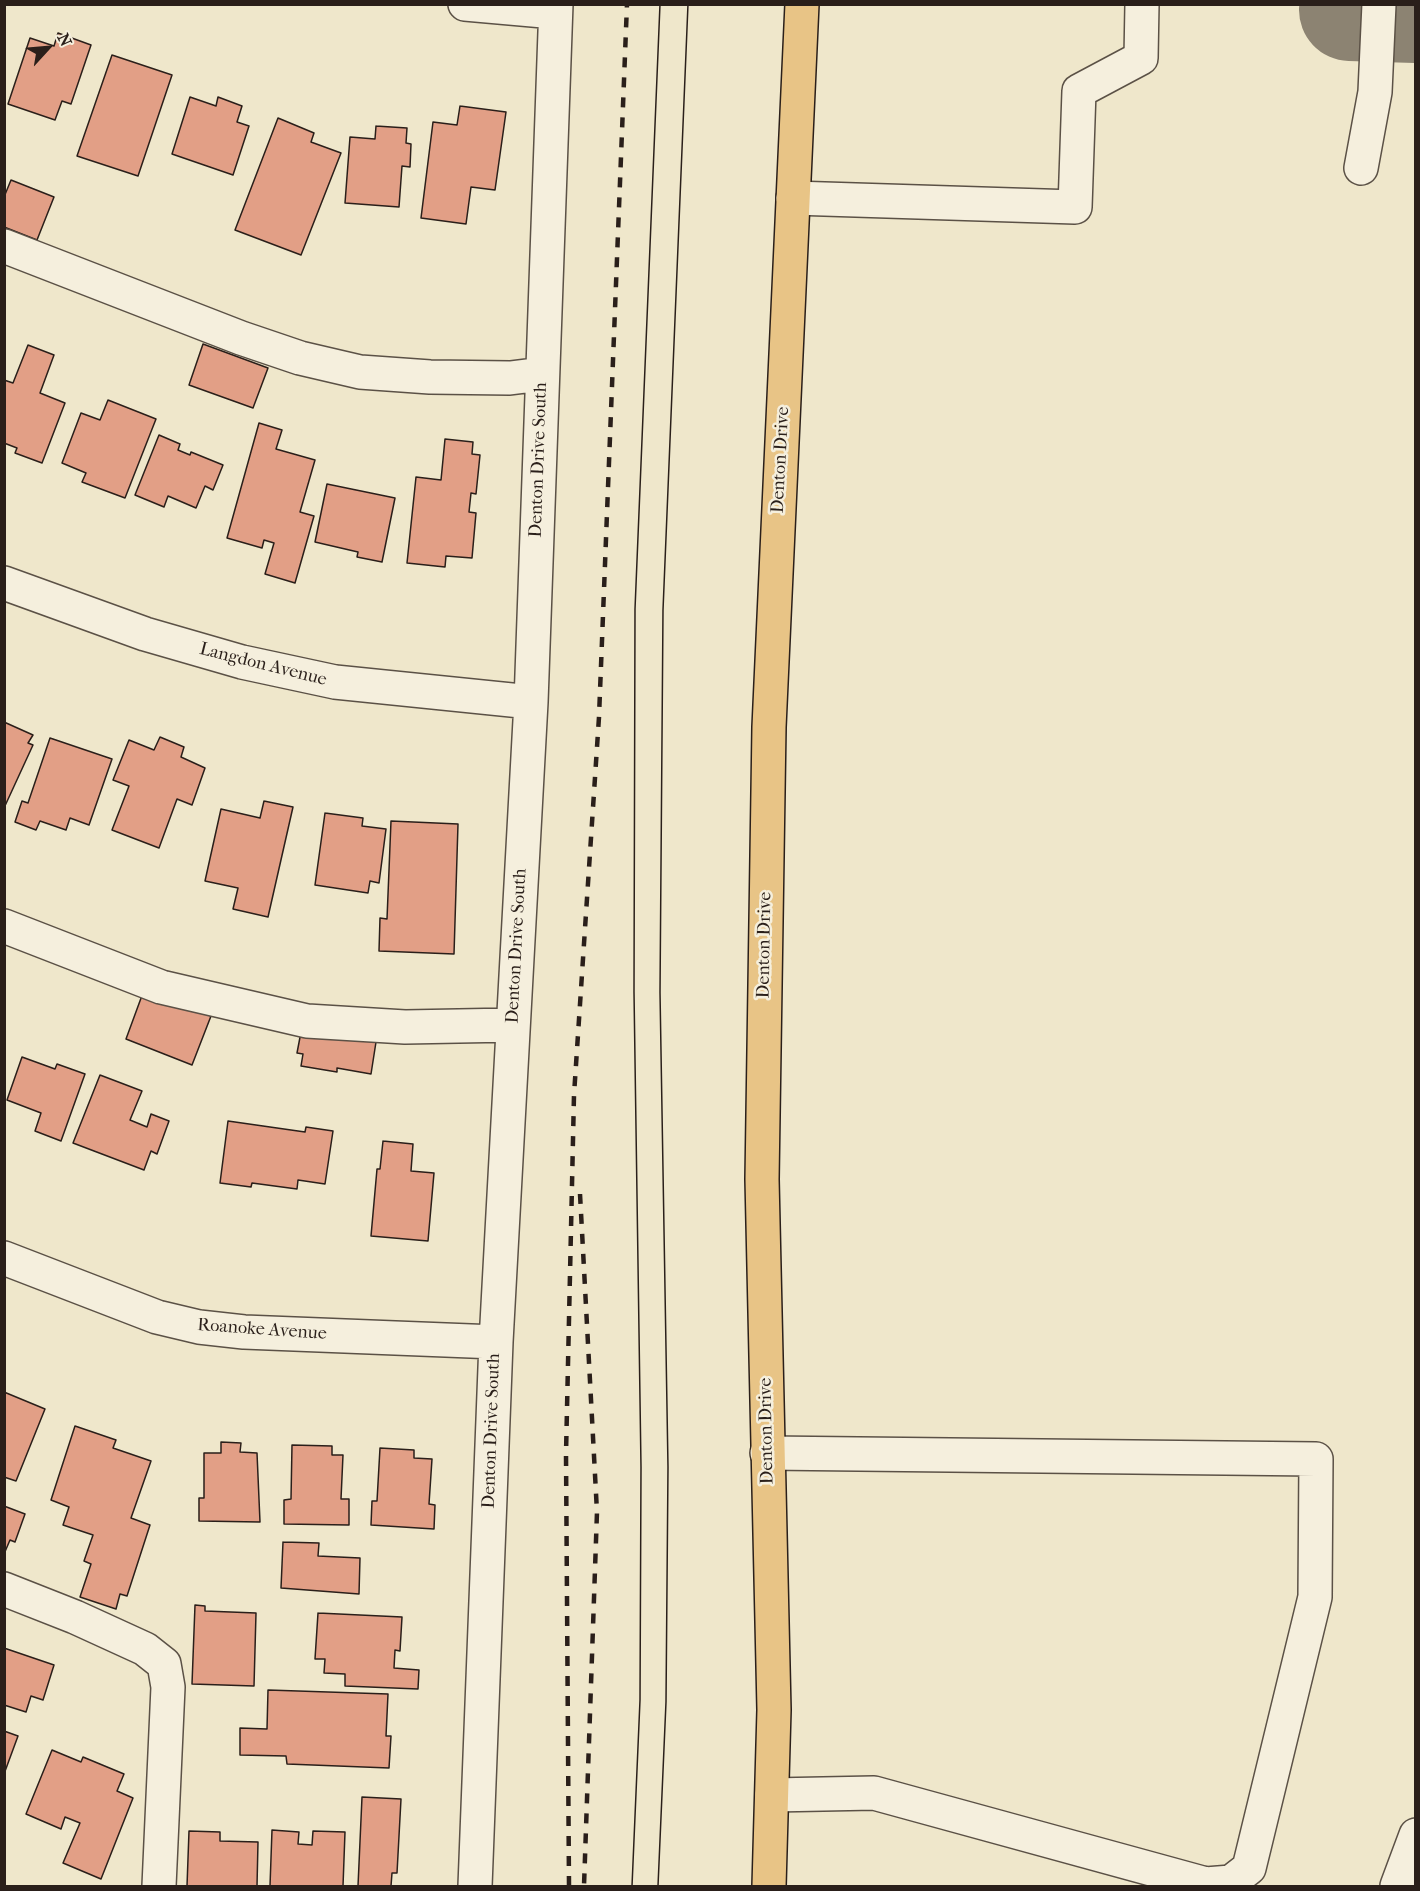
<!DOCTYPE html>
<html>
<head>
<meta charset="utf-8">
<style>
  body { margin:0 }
  #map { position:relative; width:1420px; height:1891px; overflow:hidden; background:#efe7cb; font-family:"IM FELL French Canon",serif }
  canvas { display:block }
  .frame { position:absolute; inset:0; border:6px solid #2a1f1a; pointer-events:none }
  .north { position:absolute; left:18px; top:18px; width:60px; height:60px; -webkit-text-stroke:4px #f5efdd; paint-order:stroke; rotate:64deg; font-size:16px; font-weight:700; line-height:24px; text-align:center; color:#2a1f1a }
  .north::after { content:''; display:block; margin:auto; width:21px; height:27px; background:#2a1f1a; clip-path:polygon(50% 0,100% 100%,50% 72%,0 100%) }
</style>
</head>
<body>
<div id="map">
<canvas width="1420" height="1891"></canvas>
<div class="frame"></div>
<div class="north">N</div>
</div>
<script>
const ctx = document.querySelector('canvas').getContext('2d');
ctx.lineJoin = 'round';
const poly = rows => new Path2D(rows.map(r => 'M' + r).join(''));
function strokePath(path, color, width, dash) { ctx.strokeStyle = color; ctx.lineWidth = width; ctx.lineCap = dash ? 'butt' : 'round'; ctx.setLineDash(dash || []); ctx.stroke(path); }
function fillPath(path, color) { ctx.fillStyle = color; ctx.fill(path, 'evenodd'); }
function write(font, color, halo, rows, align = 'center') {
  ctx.font = font + ' "IM FELL French Canon",serif'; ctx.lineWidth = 5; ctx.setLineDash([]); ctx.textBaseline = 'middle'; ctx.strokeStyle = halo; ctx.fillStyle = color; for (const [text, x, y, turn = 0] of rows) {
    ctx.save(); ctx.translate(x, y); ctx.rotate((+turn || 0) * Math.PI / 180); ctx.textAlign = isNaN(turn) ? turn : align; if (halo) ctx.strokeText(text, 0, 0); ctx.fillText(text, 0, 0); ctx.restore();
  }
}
strokePath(poly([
  [1350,10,1416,12]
]), '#8c8372', 102);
const building = poly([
  [58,33,91,45,71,104,62,101,55,120,8,104,30,38,54,46,58,33],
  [112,55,172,75,138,176,77,156,112,55],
  [190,97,216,106,218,97,242,106,237,122,249,126,233,175,172,154,190,97],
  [460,106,506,112,495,190,471,187,466,224,421,218,433,122,457,125,460,106],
  [278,118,314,133,311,142,341,153,301,255,235,230,278,118],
  [376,126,407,128,406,143,411,144,410,167,402,166,399,207,345,203,350,137,375,139,376,126],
  [11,180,54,197,37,240,4,227,4,197,11,180],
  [203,344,268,368,253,408,189,385,203,344],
  [28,345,54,355,40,393,65,403,42,463,15,453,17,448,4,443,4,380,13,383,28,345],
  [108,400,156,419,125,498,82,482,86,473,62,463,81,413,100,420,108,400],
  [259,423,282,430,276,449,315,460,300,512,314,516,295,583,265,574,274,543,264,540,262,548,227,538,259,423],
  [159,435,180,444,178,450,190,455,191,452,223,465,213,490,205,486,196,508,168,496,164,507,135,495,159,435],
  [445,439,473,442,472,454,480,455,476,494,471,493,469,512,476,513,472,558,446,556,445,567,407,563,416,477,441,480,445,439],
  [327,484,395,498,382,562,357,557,358,552,315,542,327,484],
  [4,722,33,735,28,743,33,745,4,808,4,722],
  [160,737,184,747,181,757,205,768,192,805,177,799,159,848,112,830,129,786,113,780,129,740,154,750,160,737],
  [50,738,112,759,89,825,70,818,66,830,40,821,36,830,15,822,22,801,28,803,50,738],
  [264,801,293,807,268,917,233,909,238,888,205,881,221,809,260,818,264,801],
  [325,813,363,818,362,826,386,829,379,883,370,881,368,893,315,885,325,813],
  [391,821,458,824,454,954,379,951,380,918,387,919,391,821],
  [144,990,211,1016,192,1065,126,1039,144,990],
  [301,1032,376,1042,371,1074,337,1068,337,1072,301,1066,303,1054,297,1053,301,1032],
  [22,1057,55,1069,57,1064,85,1074,61,1141,35,1131,41,1113,7,1100,22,1057],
  [100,1075,142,1091,130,1120,147,1127,151,1114,169,1121,157,1154,151,1151,144,1170,73,1143,100,1075],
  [228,1121,305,1132,306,1127,333,1131,325,1184,298,1180,297,1189,252,1183,251,1187,220,1183,228,1121],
  [383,1141,413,1144,411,1171,434,1173,428,1241,371,1236,377,1169,380,1169,383,1141],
  [4,1392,45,1409,16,1481,4,1477,4,1392],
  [75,1426,116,1440,113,1448,151,1461,131,1518,150,1525,127,1596,120,1594,116,1609,80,1597,91,1564,84,1561,93,1535,63,1525,69,1507,51,1500,75,1426],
  [221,1442,241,1443,240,1452,257,1453,260,1522,199,1521,199,1498,204,1498,204,1453,221,1453,221,1442],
  [292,1445,332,1446,332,1455,343,1455,341,1499,349,1499,349,1525,284,1524,284,1500,291,1499,292,1445],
  [380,1448,414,1450,414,1458,432,1459,429,1504,435,1505,434,1529,371,1525,372,1501,377,1501,380,1448],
  [4,1506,25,1514,15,1542,10,1540,4,1554,4,1506],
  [283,1542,319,1543,318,1556,360,1558,359,1594,281,1588,283,1542],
  [195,1605,205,1606,205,1611,256,1613,254,1686,192,1684,195,1605],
  [318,1613,402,1617,400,1651,395,1650,394,1668,419,1670,418,1689,345,1686,345,1674,324,1673,325,1659,315,1659,318,1613],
  [4,1648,54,1665,43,1700,31,1696,26,1712,4,1705,4,1648],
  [268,1690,388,1694,386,1736,391,1736,389,1768,287,1764,286,1756,240,1755,240,1728,267,1729,268,1690],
  [4,1731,18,1736,4,1774,4,1731],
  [52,1750,81,1762,83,1757,124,1774,117,1791,133,1798,101,1879,63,1863,80,1823,65,1817,61,1829,26,1814,52,1750],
  [362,1797,401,1799,397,1873,392,1873,391,1886,358,1886,362,1797],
  [272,1830,299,1832,298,1844,312,1845,313,1831,345,1832,343,1886,270,1886,272,1830],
  [189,1831,220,1832,220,1841,258,1842,257,1886,187,1886,189,1831]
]);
fillPath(building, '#e29f86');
strokePath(building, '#2a1f1a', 1.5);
const minor = poly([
  [465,4,555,12],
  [1361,168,1375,92,1379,4],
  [793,198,1075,207,1079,91,1141,58,1142,4],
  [4,246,241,338,300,358,360,372,430,377,510,378,542,374],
  [4,583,145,634,242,662,335,682,531,702],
  [4,926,161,987,307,1021,405,1027,512,1025],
  [4,1258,157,1317,199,1327,244,1332,496,1342],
  [767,1453,1316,1459,1315,1597,1249,1868,1231,1882,1206,1884,874,1793,772,1795],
  [4,1589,75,1617,145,1649,164,1664,168,1687,159,1886],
  [475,1886,496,1342,531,702,556,4],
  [1397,1886,1416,1835]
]);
const major = poly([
  [769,1886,774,1710,762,1179,769,727,802,4]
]);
strokePath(minor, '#5b5146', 36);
strokePath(major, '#2a1f1a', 36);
strokePath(minor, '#f5efdd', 33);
strokePath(major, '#e8c486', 33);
strokePath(poly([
  [632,1886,640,1700,641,1467,634,992,635,609,660,4],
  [658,1886,666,1702,668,1467,660,992,663,610,688,4]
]), '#2a1f1a', 1.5);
strokePath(poly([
  [580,1194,597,1512,584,1886],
  [569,1886,566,1454,574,1095,599,717,627,4]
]), '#2a1f1a', 4.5, [10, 10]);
write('18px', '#2a1f1a', '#f5efdd', [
  ["Denton Drive South",539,460,-88],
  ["Denton Drive",781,460,-87],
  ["Langdon Avenue",263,665,14],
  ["Denton Drive",765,945,-89],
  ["Denton Drive South",517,946,-87],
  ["Roanoke Avenue",262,1330,4],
  ["Denton Drive South",492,1431,-88],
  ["Denton Drive",767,1431,-91]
]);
</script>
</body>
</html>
